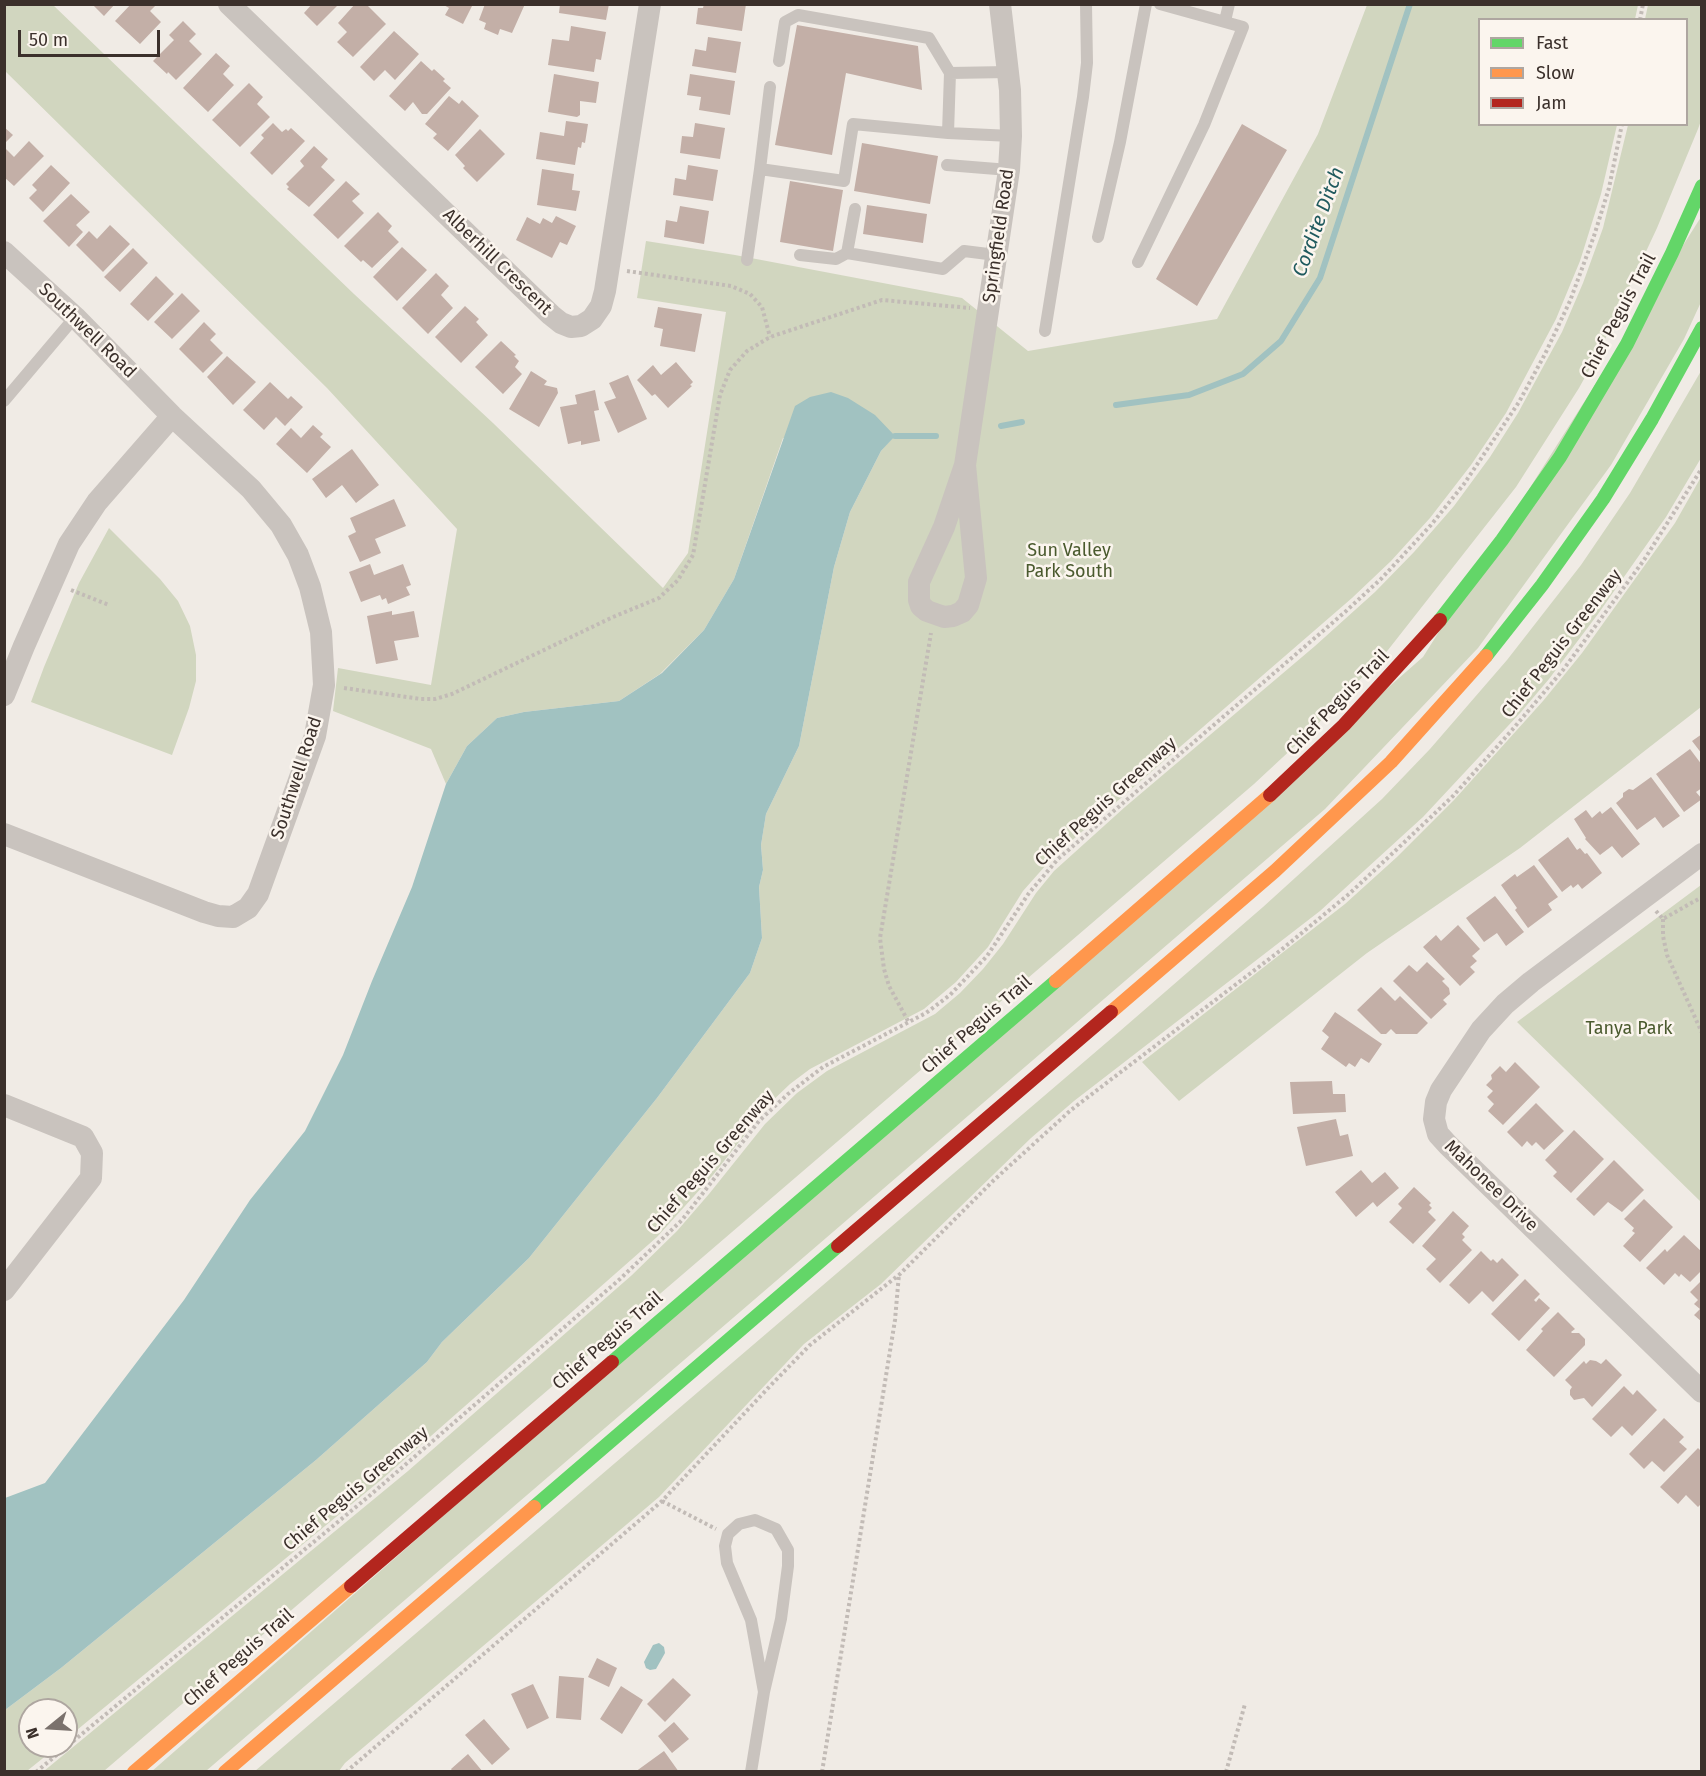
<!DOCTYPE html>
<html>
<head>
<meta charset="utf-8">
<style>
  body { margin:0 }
  #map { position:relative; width:1706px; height:1776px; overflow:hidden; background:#f0ebe5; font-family:"Fira Sans",sans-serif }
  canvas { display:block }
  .frame { position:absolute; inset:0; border:6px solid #3b302b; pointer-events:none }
  .legend { position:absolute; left:1478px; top:18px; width:210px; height:108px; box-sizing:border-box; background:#fbf5ee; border:2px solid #aea6a0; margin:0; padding:8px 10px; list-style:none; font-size:18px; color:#3b302b }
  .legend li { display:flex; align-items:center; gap:12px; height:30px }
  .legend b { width:30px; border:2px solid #aea6a0 }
  .north { position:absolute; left:18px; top:1698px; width:60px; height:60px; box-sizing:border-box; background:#fbf5ee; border:2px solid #aea6a0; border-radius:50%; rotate:252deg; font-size:16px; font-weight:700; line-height:24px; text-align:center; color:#3b302b }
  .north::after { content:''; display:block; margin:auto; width:21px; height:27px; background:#7a716c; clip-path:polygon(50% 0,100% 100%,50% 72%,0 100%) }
  .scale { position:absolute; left:18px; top:30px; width:142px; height:27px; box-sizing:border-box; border:3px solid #3b302b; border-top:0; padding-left:8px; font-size:18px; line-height:21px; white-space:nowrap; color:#3b302b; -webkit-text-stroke:4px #fbf5ee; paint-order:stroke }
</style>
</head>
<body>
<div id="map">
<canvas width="1706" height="1776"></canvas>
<div class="frame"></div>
<ul class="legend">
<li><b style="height:8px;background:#63d668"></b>Fast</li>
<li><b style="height:8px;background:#ff974d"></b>Slow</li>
<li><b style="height:8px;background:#b3261e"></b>Jam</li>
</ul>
<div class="north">N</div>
<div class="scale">50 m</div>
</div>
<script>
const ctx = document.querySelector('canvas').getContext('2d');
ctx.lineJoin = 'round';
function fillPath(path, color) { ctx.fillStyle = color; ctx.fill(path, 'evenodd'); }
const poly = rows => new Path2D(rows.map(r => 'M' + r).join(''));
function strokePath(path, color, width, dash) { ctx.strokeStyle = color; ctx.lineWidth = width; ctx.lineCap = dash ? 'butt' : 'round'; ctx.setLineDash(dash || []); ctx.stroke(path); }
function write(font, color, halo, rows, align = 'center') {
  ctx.font = font + ' "Fira Sans",sans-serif'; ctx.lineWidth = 5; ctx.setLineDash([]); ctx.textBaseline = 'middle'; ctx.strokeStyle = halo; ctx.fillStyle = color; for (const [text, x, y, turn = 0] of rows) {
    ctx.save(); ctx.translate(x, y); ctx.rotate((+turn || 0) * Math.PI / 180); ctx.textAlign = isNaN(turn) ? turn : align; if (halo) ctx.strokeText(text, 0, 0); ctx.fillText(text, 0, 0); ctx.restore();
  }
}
fillPath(poly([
  [5,5,53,5,354,294,493,423,663,588,688,553,726,312,637,298,646,241,735,255,962,298,1028,351,1217,319,1318,134,1367,5,1638,5,1635,19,1480,20,1480,124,1617,125,1601,194,1580,261,1556,319,1506,413,1471,465,1430,518,1391,561,1352,598,1054,856,1023,891,988,947,956,982,924,1009,810,1069,790,1084,768,1105,713,1175,657,1237,381,1480,66,1739,66,1710,30,1710,30,1746,58,1746,27,1771,5,1772,5,1710,61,1668,316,1460,427,1362,442,1342,529,1258,657,1098,750,973,762,938,759,887,763,870,761,845,766,814,799,746,834,567,850,512,881,451,894,436,783,438,734,579,704,630,660,674,619,701,524,712,497,718,467,746,446,784,431,749,333,711,338,668,431,685,457,529,327,388,5,71],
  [1648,5,1701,5,1702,118,1698,129,1657,228,1600,350,1579,388,1516,487,1388,650,1311,731,1254,784,104,1771,44,1771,408,1471,632,1275,677,1231,709,1194,765,1124,797,1093,827,1071,935,1014,960,993,983,969,1003,944,1036,893,1054,871,1125,807,1315,646,1375,592,1414,552,1454,506,1490,457,1518,413,1562,332,1583,283,1603,228,1628,125,1686,124,1686,20,1645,19],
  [1701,217,1701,302,1684,339,1611,465,1478,648,1325,809,206,1771,151,1772,1423,657],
  [1701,371,1701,458,1666,517,1598,614,1549,679,1521,712,1423,817,1320,911,1074,1101,1031,1138,881,1284,804,1344,659,1497,345,1763,339,1771,255,1771,1120,1031,1263,907,1382,799,1430,749,1507,660,1581,565,1630,493],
  [1701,477,1701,707,1520,848,1367,953,1179,1101,1142,1062,1345,904,1397,857,1454,800,1543,701,1582,653,1675,523],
  [109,528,160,579,178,601,190,626,196,655,196,681,189,708,172,755,31,702,44,667,79,583],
  [1701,885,1701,1202,1517,1022]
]), '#d1d6bf');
fillPath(poly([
  [831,392,848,398,875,415,895,436,881,451,850,512,834,567,799,746,766,814,761,845,763,870,759,887,762,938,750,973,657,1098,529,1258,442,1342,427,1362,316,1460,61,1668,5,1710,5,1498,45,1483,184,1300,250,1200,305,1131,343,1055,372,981,412,887,446,784,467,746,497,718,524,712,619,701,662,673,704,630,734,579,795,406,810,397],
  [659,1643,664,1647,665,1653,656,1669,650,1670,646,1668,644,1662,653,1645]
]), '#a1c2c1');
strokePath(poly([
  [1116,405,1189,395,1243,374,1281,341,1320,278,1410,4],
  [1001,426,1022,422],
  [895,436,936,436]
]), '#a1c2c1', 6);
fillPath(poly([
  [92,4,115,4,104,16],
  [131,4,157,4,150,11,161,22,140,44,115,21],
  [312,4,339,4,317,26,304,13],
  [355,4,366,4,386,24,353,57,337,42,347,32,338,23],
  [442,4,473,4,463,24,445,15,449,8],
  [485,4,525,4,512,33,500,29,498,35,484,29,486,23,479,20],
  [560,4,609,4,606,20,559,13],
  [704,4,746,4,742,31,696,24,698,8,703,8],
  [183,21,196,34,189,41,202,54,176,80,168,72,167,74,153,61,174,40,169,35],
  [797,25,918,46,922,90,846,73,832,155,775,145],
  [571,26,606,32,601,60,596,59,594,72,548,65,552,39,569,41],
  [394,31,419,54,395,80,385,70,374,81,360,67],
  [708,37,741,42,736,73,692,66,695,49,706,51],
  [216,53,230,66,223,74,234,85,208,112,183,88],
  [421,61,432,71,434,69,445,79,443,81,451,88,427,114,422,114,413,102,405,111,389,96],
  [554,74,599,82,596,103,580,101,580,115,577,117,548,112],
  [690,74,735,81,730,115,699,110,701,97,687,95],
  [249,83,263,97,257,104,270,117,240,147,212,120],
  [449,96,459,104,462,100,479,116,448,151,433,138,437,134,425,124],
  [566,121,588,124,585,143,582,142,581,148,578,147,575,165,536,159,540,132,564,136],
  [273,123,282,132,286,129,288,131,291,128,305,141,272,175,250,153,264,138,261,135],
  [695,123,725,128,720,159,680,153,682,136,693,137],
  [1242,124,1287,150,1197,306,1156,279],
  [4,127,13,135,4,144],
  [480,129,505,154,477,182,463,168,465,166,455,155],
  [29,141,44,156,14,186,4,177,4,151,6,149,14,157],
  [862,143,938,156,930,204,854,191],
  [314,146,328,159,321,167,335,180,309,207,287,189,289,187,286,184,304,166,300,161],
  [51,165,70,183,43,212,29,198,37,190,32,185],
  [688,165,718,170,713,201,673,195,675,178,686,180],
  [542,169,574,174,572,190,580,191,576,211,537,205],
  [346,181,360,194,352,201,364,213,338,239,313,215],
  [790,181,843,190,833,251,780,242],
  [71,194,90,212,76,225,83,232,69,247,43,221],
  [867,205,927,214,923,243,863,234],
  [680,206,709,211,704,244,664,237,666,220,677,222],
  [378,212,392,226,388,231,399,242,372,268,363,260,361,262,344,246],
  [556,216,576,226,567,245,560,242,552,258,516,240,527,217,540,224,543,218,552,223],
  [110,225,130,244,103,272,76,245,89,231,97,239],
  [402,247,427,270,397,301,373,277],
  [133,248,148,263,120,292,104,277],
  [436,273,449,286,441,295,453,308,428,334,402,308],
  [156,276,174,294,148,321,130,304],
  [182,293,200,311,172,339,154,322],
  [465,306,479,319,476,322,488,335,461,363,435,337],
  [658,307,702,314,695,352,660,346,663,329,654,327],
  [204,322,216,334,210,340,223,353,203,373,179,349],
  [501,341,516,355,514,356,519,361,515,367,522,374,503,394,475,367],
  [227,356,256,382,233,405,207,377],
  [676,362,693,382,690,385,692,386,668,408,655,394,652,396,637,380,653,365,661,375],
  [531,371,547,381,544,385,557,388,558,393,539,427,509,409],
  [628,375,647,419,618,433,604,402,616,398,609,383],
  [270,382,288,399,291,396,303,407,285,426,276,417,264,430,243,410],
  [595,390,599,410,594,411,600,441,581,445,581,441,568,444,560,407,577,404,575,395],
  [313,425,323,434,320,437,331,447,307,473,276,444,291,428,301,438],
  [352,449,379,485,356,503,342,485,326,498,312,479],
  [394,499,406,526,375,539,381,553,360,562,348,536,356,532,350,518],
  [370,564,374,575,403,564,411,585,406,587,410,595,388,604,386,598,382,600,380,595,361,602,349,572],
  [392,611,392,615,414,611,419,637,394,641,398,660,376,664,367,616],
  [1702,734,1702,754,1692,741],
  [1690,749,1702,765,1700,785,1702,788,1696,792,1702,799,1684,812,1656,774],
  [1651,777,1680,816,1663,828,1655,817,1637,830,1616,803,1623,797,1623,793,1629,789,1633,790],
  [1611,807,1640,844,1622,858,1612,846,1600,855,1585,839,1586,838,1574,819,1586,810,1592,818,1600,811,1602,814],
  [1568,837,1577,850,1580,848,1585,854,1587,853,1602,873,1582,889,1578,884,1573,888,1571,885,1562,892,1538,860],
  [1534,865,1558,897,1548,904,1552,910,1528,928,1515,910,1517,908,1501,885,1515,874,1517,877],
  [1495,896,1524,932,1506,946,1497,933,1484,942,1466,918],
  [1458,925,1480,949,1472,956,1477,961,1470,967,1475,972,1460,986,1423,947,1436,935,1441,941],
  [1427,962,1445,979,1442,981,1449,988,1450,994,1443,1000,1447,1004,1431,1019,1393,981,1409,965,1417,972],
  [1381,987,1395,1001,1400,996,1428,1023,1417,1034,1396,1034,1391,1029,1386,1034,1381,1034,1357,1010],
  [1335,1012,1382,1044,1369,1063,1361,1058,1355,1067,1349,1063,1346,1067,1321,1049,1329,1037,1322,1031],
  [1515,1062,1540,1087,1503,1125,1488,1111,1494,1104,1487,1097,1493,1091,1486,1085,1492,1079,1491,1075,1500,1066,1506,1072],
  [1332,1081,1333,1094,1345,1094,1346,1112,1293,1114,1290,1082],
  [1536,1103,1564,1131,1544,1150,1536,1142,1532,1146,1527,1141,1522,1147,1507,1132],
  [1336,1119,1340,1136,1348,1134,1353,1156,1306,1166,1297,1127],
  [1574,1130,1604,1159,1571,1193,1553,1176,1557,1172,1545,1160],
  [1614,1160,1644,1190,1622,1212,1608,1202,1594,1216,1576,1199],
  [1361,1170,1372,1183,1385,1172,1399,1188,1377,1207,1373,1202,1356,1217,1335,1192],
  [1414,1187,1431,1203,1429,1205,1432,1208,1428,1212,1436,1220,1413,1244,1389,1222,1402,1208,1398,1204],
  [1644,1199,1673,1227,1640,1262,1623,1246,1635,1233,1632,1231,1634,1228,1624,1219],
  [1453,1211,1469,1226,1462,1234,1465,1237,1462,1240,1472,1250,1440,1283,1426,1269,1436,1259,1422,1246],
  [1684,1235,1702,1252,1702,1270,1690,1282,1681,1274,1679,1277,1675,1273,1664,1285,1646,1268,1665,1249,1667,1252],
  [1481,1251,1491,1261,1493,1259,1497,1263,1502,1258,1519,1275,1493,1302,1482,1291,1469,1304,1449,1285],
  [1525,1279,1540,1294,1534,1300,1536,1302,1539,1298,1550,1308,1519,1341,1491,1314],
  [1702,1280,1702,1322,1694,1315,1700,1309,1694,1304,1698,1300,1690,1292],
  [1558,1312,1575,1329,1571,1332,1572,1333,1579,1333,1585,1339,1585,1345,1554,1377,1526,1350,1543,1331,1541,1329],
  [1606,1359,1622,1375,1592,1407,1584,1398,1574,1400,1570,1395,1570,1390,1572,1387,1565,1380,1584,1361,1586,1364,1590,1360,1596,1361,1601,1364],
  [1624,1386,1633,1395,1637,1390,1657,1410,1632,1436,1622,1426,1611,1437,1592,1419],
  [1664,1418,1684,1437,1679,1442,1687,1449,1664,1472,1652,1461,1644,1469,1629,1454],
  [1698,1448,1702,1452,1702,1503,1698,1507,1686,1495,1678,1504,1660,1487],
  [597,1658,617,1668,609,1687,588,1677],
  [559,1676,584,1678,581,1720,556,1718],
  [673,1678,691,1695,665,1722,647,1704],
  [533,1684,549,1718,527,1729,511,1694],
  [621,1686,643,1700,622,1734,600,1719],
  [484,1719,510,1749,492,1765,465,1735],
  [674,1722,689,1739,672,1753,658,1736],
  [664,1751,679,1772,635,1772],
  [468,1754,483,1772,453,1772,451,1769]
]), '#c3afa7');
strokePath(poly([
  [1640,20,1643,4],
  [627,271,731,286,750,294,762,307,770,337],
  [71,590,109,605],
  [344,688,421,699,435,699,452,694,613,617,659,598,678,580,693,555,720,395,730,370,747,351,770,337,882,300,970,308],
  [1656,911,1663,919,1702,897],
  [1663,919,1663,936,1667,955,1702,1033],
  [908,1021,889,986,884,969,880,938,931,633],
  [662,1501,716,1529],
  [36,1772,368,1497,620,1279,682,1220,759,1121,788,1094,823,1067,926,1013,950,995,987,956,1029,893,1058,859,1345,612,1382,578,1431,525,1464,484,1519,402,1545,354,1570,301,1594,236,1609,188,1622,124],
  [346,1772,662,1501,771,1385,810,1345,900,1274,994,1180,1071,1110,1281,950,1349,894,1395,851,1453,796,1512,730,1563,670,1644,560,1702,468],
  [822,1772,895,1320,899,1274],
  [1226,1772,1245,1704]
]), '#c2bbb6', 4, [3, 3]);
strokePath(poly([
  [1225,21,1229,4],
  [779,61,785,22,798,15,929,38,950,73],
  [1008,72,950,73,948,133,1011,136],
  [947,165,1009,170],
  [760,169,770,87],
  [855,209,847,253,943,269,964,251,996,255],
  [1098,237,1120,142,1146,4],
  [800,255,836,259,847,253],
  [747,260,760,169,844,181,853,124,948,133],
  [1138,262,1204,125,1243,27,1160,4],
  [1045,331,1083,97,1087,63,1086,4],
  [4,401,75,317],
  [751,1772,764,1692,781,1619,788,1566,788,1550,776,1529,755,1520,739,1524,728,1534,725,1546,727,1563,751,1620,764,1692]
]), '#c9c3be', 12);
strokePath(poly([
  [229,4,551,315,561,323,571,327,581,326,592,319,601,306,605,291,650,4],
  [4,252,75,317,172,416,251,489,281,525,298,555,310,587,321,632,324,685,315,736,258,894,248,908,233,917,218,916,204,912,4,834],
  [965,465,976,578,968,605,962,612,953,616,944,617,927,611,921,606,919,600,919,582,944,527,965,465,1009,170,1011,136,1010,90,1000,4],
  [4,695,24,646,69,544,97,502,172,416],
  [1702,854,1531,982,1505,1004,1481,1030,1441,1090,1436,1102,1434,1119,1438,1134,1448,1145,1702,1392],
  [4,1105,83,1137,92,1153,91,1178,4,1290]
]), '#c9c3be', 22);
strokePath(poly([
  [1440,620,1502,540,1560,457,1627,344,1672,253,1702,186],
  [1486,656,1542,585,1603,499,1652,419,1702,328],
  [612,1362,1056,981],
  [534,1507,838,1246]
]), '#63d668', 14);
strokePath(poly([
  [1056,981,1270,795],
  [1111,1012,1275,871,1391,762,1486,656],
  [134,1772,351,1586],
  [225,1772,534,1507]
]), '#ff974d', 14);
strokePath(poly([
  [1270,795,1344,725,1440,620],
  [838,1246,1111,1012],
  [351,1586,612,1362]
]), '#b3261e', 14);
write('18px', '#3b302b', '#fbf5ee', [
  ["Springfield Road",999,236,-82],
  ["Alberhill Crescent",497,262,44],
  ["Chief Peguis Trail",1619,316,-62],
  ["Southwell Road",87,331,44],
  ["Chief Peguis Greenway",1562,644,-52],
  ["Chief Peguis Trail",1338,703,-46],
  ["Southwell Road",297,778,-72],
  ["Chief Peguis Greenway",1106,802,-42],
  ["Chief Peguis Trail",977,1025,-41],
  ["Chief Peguis Greenway",711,1162,-49],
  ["Mahonee Drive",1491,1186,44],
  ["Chief Peguis Trail",608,1341,-41],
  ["Chief Peguis Greenway",356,1489,-40],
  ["Chief Peguis Trail",239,1658,-41]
]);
write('18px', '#4a5a2e', '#fbf5ee', [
  ["Sun Valley",1069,551],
  ["Park South",1069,572],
  ["Tanya Park",1629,1029]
]);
write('italic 20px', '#1f5a5e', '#fbf5ee', [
  ["Cordite Ditch",1319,222,-70]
]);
</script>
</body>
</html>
